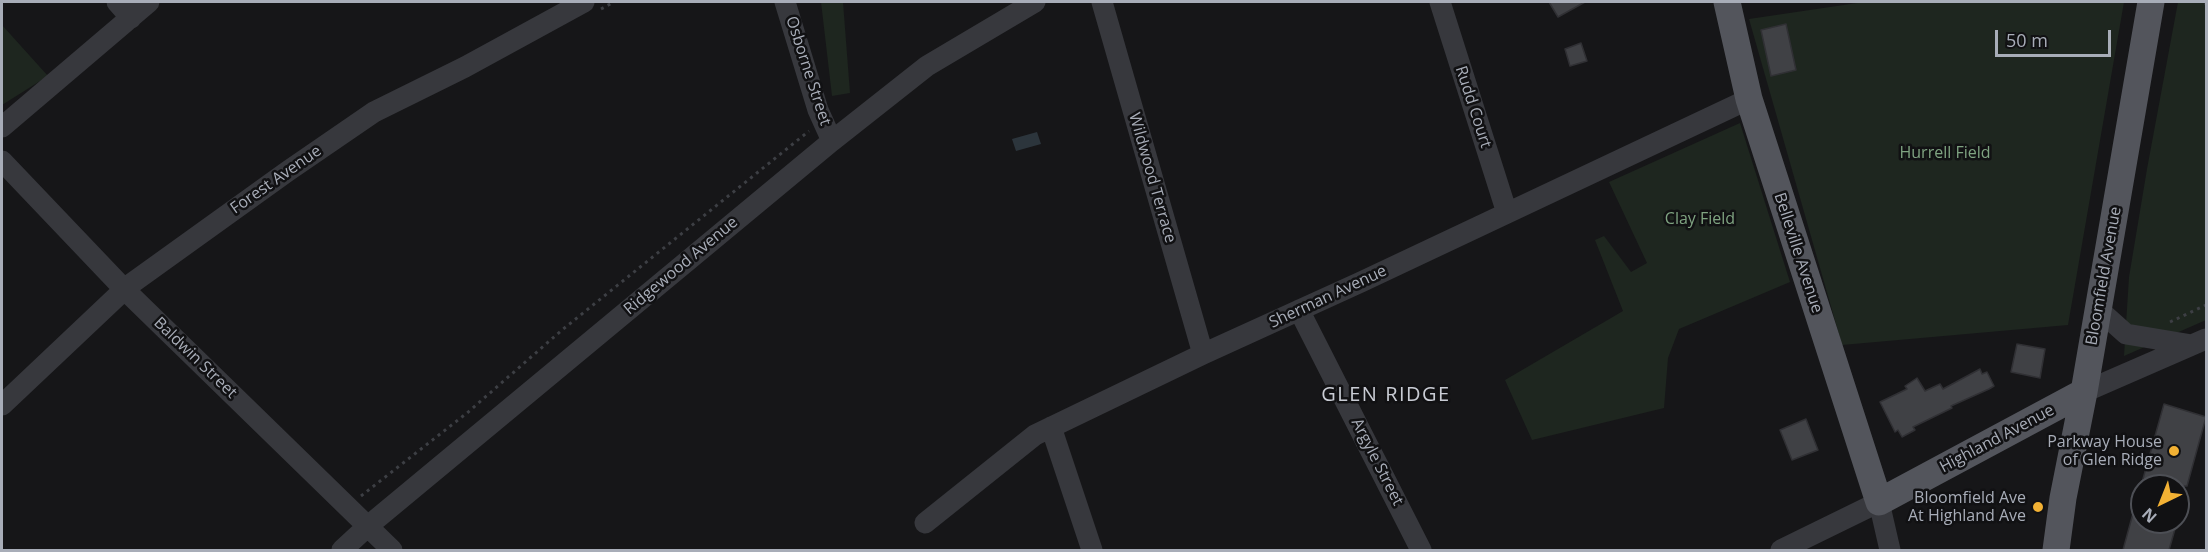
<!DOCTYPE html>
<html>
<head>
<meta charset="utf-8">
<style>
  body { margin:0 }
  #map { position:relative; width:2208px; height:552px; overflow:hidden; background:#161618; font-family:"Open Sans",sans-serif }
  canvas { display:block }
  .frame { position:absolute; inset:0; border:3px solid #a8adb8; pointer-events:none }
  .north { position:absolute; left:2130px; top:474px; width:60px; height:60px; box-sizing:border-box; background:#111113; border:2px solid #4d4f55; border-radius:50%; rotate:223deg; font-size:16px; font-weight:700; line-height:24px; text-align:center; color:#a8adb8 }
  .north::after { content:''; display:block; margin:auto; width:21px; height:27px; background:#f2b134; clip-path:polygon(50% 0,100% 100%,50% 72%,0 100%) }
  .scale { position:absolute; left:1995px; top:30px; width:116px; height:27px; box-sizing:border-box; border:3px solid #a8adb8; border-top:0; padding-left:8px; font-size:18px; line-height:21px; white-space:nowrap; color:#a8adb8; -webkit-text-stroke:4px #111113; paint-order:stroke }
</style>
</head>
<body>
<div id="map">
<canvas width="2208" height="552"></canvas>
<div class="frame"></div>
<div class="north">N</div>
<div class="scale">50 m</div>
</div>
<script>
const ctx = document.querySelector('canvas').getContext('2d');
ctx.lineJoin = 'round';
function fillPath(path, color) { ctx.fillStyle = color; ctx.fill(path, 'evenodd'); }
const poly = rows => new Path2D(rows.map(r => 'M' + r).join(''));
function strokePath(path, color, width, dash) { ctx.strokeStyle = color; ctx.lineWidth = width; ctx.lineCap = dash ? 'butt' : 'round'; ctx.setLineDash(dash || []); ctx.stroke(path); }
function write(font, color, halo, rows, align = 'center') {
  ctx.font = font + ' "Open Sans",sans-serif'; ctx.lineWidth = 5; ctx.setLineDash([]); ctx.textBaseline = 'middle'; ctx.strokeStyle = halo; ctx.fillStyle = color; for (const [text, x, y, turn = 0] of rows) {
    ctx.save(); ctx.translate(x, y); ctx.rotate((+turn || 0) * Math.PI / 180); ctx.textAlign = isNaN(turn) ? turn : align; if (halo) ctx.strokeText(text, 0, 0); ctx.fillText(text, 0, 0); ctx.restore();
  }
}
fillPath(poly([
  [821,2,843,2,850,93,832,96],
  [1864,2,2124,2,2068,325,1842,345,1749,19],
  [2178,2,2206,2,2206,320,2124,356,2129,277,2147,169],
  [2,25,48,76,2,105],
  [1740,123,1790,282,1679,329,1668,358,1664,408,1532,440,1505,380,1623,311,1595,240,1604,236,1631,272,1647,263,1609,182]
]), '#1e261f');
fillPath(poly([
  [1037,132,1041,144,1016,151,1012,139]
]), '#2c353c');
const building = poly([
  [1549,2,1585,2,1558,17,1549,2],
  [1786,24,1796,70,1771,76,1761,30,1786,24],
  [1581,43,1587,61,1570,66,1565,49,1581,43],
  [2017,344,2045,349,2040,378,2011,372,2017,344],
  [1980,369,1982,374,1987,372,1994,386,1989,389,1951,406,1952,408,1913,427,1915,430,1902,437,1898,430,1895,432,1880,402,1907,389,1905,386,1917,378,1925,391,1940,384,1943,389,1980,369],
  [2164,404,2206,417,2187,486,2141,486,2164,404],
  [1806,419,1818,450,1792,460,1780,430,1806,419],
  [2138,495,2142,495,2142,522,2177,522,2169,550,2123,550,2138,495]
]);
fillPath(building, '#404145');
strokePath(building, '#303034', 1.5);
strokePath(poly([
  [2206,2,2206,5],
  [601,9,614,2],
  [2170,322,2206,305],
  [361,496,467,413,562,330,809,131]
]), '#3d3f44', 3, [3, 4.5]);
strokePath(poly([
  [117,2,131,18],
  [785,2,818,110,832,141],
  [1102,2,1203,354],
  [1440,2,1507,213],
  [2,127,149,2],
  [2,161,124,289,392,550],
  [2098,309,2126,334,2192,345],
  [1299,310,1421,550],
  [2084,392,2206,339],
  [2,405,128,286,288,171,374,112,465,67,584,2],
  [1051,427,1092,550],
  [925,523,1035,435,1203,354,1361,282,1749,99],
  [342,550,368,526,832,141,927,66,1035,2],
  [1781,550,1879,502,1890,550]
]), '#37383d', 21);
strokePath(poly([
  [1727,2,1749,99,1879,502,2084,392],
  [2056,550,2063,498,2084,392,2151,2]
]), '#53555c', 27);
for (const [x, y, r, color] of [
  [2174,451,6,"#f2b134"],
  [2038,507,6,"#f2b134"]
]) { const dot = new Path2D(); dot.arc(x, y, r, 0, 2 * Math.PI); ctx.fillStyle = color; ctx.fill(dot); strokePath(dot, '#111113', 2); }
write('16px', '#a8adb8', '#111113', [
  ["Osborne Street",808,71,72],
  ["Rudd Court",1473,107,72],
  ["Wildwood Terrace",1152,178,74],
  ["Forest Avenue",276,180,-35],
  ["Belleville Avenue",1798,253,72],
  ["Ridgewood Avenue",681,266,-40],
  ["Bloomfield Avenue",2104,276,-80],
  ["Sherman Avenue",1328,297,-25],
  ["Baldwin Street",195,358,44],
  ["Highland Avenue",1997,439,-28],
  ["Argyle Street",1377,462,63]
]);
write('16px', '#7fa381', '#111113', [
  ["Hurrell Field",1945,153],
  ["Clay Field",1700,219]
]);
write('16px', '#a8adb8', '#111113', [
  ["Parkway House",2162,442],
  ["of Glen Ridge",2162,460],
  ["Bloomfield Ave",2026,498],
  ["At Highland Ave",2026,516]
], 'right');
ctx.letterSpacing = '1.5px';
write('20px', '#c9ccd4', '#111113', [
  ["GLEN RIDGE",1386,395]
]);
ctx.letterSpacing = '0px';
</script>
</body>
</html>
